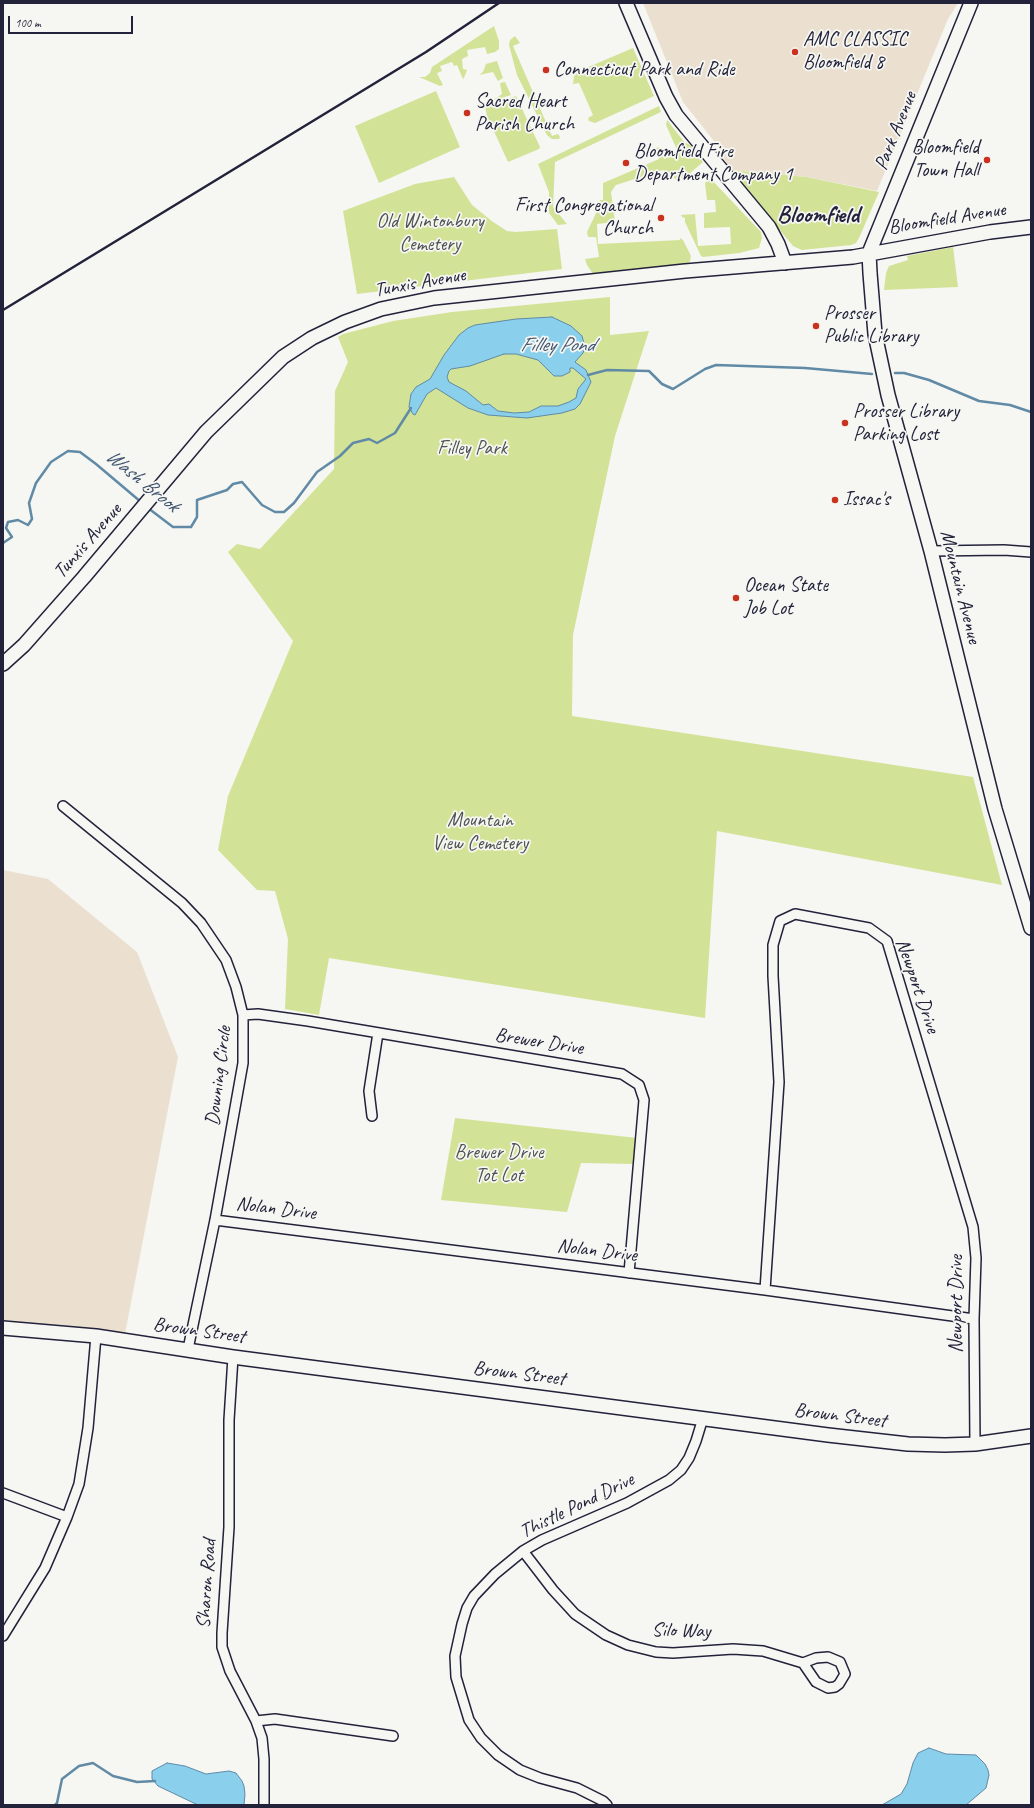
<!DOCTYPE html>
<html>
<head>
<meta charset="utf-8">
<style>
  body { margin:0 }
  #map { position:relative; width:1034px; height:1808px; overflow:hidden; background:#f6f6f2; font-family:Caveat,sans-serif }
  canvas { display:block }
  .frame { position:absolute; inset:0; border:4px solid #22223b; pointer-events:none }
  .scale { position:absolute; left:8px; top:16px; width:125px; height:18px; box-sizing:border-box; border:2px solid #22223b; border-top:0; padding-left:5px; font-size:12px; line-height:14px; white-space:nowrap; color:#22223b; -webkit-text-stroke:3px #f6f6f2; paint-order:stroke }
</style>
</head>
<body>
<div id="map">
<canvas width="1034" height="1808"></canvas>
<div class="frame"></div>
<div class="scale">100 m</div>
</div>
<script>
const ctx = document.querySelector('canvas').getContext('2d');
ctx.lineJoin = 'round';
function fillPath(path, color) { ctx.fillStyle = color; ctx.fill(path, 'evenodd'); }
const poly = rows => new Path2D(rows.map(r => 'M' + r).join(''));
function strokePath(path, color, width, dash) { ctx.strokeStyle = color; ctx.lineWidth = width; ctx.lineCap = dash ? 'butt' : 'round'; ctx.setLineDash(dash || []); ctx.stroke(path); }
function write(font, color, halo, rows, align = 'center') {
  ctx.font = font + ' Caveat,sans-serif'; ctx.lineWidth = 3.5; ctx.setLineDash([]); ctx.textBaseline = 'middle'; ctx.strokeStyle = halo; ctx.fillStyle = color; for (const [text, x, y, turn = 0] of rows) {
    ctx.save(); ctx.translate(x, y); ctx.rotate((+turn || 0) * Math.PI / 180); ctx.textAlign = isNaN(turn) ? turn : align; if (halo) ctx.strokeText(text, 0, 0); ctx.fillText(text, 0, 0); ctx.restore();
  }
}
fillPath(poly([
  [643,3,958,3,948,19,877,191,806,177,730,170,717,145,683,102],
  [3,870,48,879,137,952,178,1057,125,1334,3,1320]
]), '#ebe0d0');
fillPath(poly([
  [494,26,499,41,499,49,495,52,487,54,485,47,467,50,468,56,462,59,463,69,467,70,464,78,463,79,457,65,454,66,452,62,440,66,442,71,437,73,443,85,440,86,419,77,425,77,430,73,432,67],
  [515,36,520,43,513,46,552,136,558,134,560,137,559,139,552,139,547,135,517,75,509,45,510,40],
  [633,48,654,96,595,123,589,121,588,118,593,115,579,83,573,84,574,76,579,71],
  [497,61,503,78,498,81,493,72,479,75,483,72,486,64],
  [505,82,511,95,492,101,502,94,500,83],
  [436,91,460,147,379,183,355,126],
  [516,96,540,147,539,149,508,162,487,116,485,107],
  [659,106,661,112,555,162,553,207,567,224,558,225,549,213,549,192,538,164],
  [667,120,685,143,689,144,703,162,688,175,677,180,663,170,616,185,611,192,615,222,597,224,598,244,680,240,680,238,683,240,691,256,690,261,688,264,593,274,587,265,585,259,599,257,596,237,588,237,587,232,597,211,604,211,604,203,600,203,600,200,603,200,603,183,659,159,654,149,659,147,664,159,678,152,666,125],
  [730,170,806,177,879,192,859,238,856,243,851,245,802,250,793,246],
  [454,177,472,205,493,222,507,231,516,232,557,229,562,269,357,294,343,211,415,184],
  [710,178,761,232,762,238,759,248,739,253,703,257,701,256,685,222,685,218,682,217,681,215,695,214,698,246,731,244,730,227,704,228,704,213,716,212,715,200,707,200,705,183],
  [953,247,958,287,884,290,886,273,889,266,908,260,907,256],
  [610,297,610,335,649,331,615,436,573,635,572,716,973,777,1002,885,717,831,705,1018,329,958,319,1015,285,1009,288,939,275,891,257,890,218,850,228,796,293,641,228,552,237,544,260,549,334,469,335,391,348,362,338,337,343,334,393,321,452,312],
  [455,1118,637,1138,634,1164,581,1163,567,1212,441,1200]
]), '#d2e397');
const water = poly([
  [552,317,571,326,582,336,585,347,583,353,575,362,586,370,591,382,580,404,575,409,562,413,527,418,488,415,468,408,436,388,427,394,415,415,413,414,409,407,411,394,416,387,430,379,444,355,459,335,468,328,475,325,516,319,552,317],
  [504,354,516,354,538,360,554,376,562,376,570,372,570,368,573,368,586,379,578,389,576,398,569,402,558,406,541,406,529,412,514,413,498,411,489,404,483,405,466,391,449,382,447,377,449,371,451,369,470,366,504,354],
  [929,1748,946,1754,976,1755,985,1764,988,1770,989,1775,986,1788,966,1805,882,1805,901,1794,907,1784,913,1763,918,1753,929,1748],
  [167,1763,185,1766,206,1774,229,1771,236,1773,242,1781,244,1786,245,1794,244,1805,198,1805,158,1786,152,1779,152,1771,167,1763]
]);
fillPath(water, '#8acfec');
strokePath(water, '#608aa5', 1);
strokePath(poly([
  [895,373,904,373,929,380,979,401,1010,405,1031,412],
  [588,375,607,370,649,371,662,384,673,389,705,369,716,365,805,368,872,374],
  [148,508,173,527,191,527,197,517,197,500,227,490,233,484,242,482,262,505,275,512,284,512,294,503,317,472,340,456,353,443,369,439,377,443,395,433,411,408],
  [3,543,12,537,6,528,8,522,18,520,28,525,32,519,29,503,36,483,51,462,68,451,80,452,96,464,141,502],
  [55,1805,57,1803,62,1779,79,1766,93,1763,113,1776,137,1782,155,1781]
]), '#608aa5', 2.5);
const street = poly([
  [931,551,1004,550,1031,552],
  [63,806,182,903,201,923,226,960,236,987,243,1015,243,1063,215,1220,188,1349],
  [243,1015,258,1014,308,1021,622,1074,639,1085,644,1100,629,1273],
  [372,1116,369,1091,378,1033],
  [215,1220,765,1290,974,1319],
  [765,1290,779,1082,773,976,773,945,780,921,795,914,869,928,887,941,973,1227,976,1258,974,1319,975,1444],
  [233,1357,229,1420,229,1527,222,1633,222,1647,230,1671,256,1721,262,1738,264,1759,264,1805],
  [3,1493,67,1517],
  [523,1551,553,1590,575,1614,606,1635,628,1645,656,1652,673,1653,733,1649,763,1651,803,1663,816,1682,828,1688,835,1687,839,1684,845,1674,840,1662,828,1657,816,1658,803,1663],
  [3,1636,45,1568,67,1517,79,1484,88,1428,96,1336],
  [256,1721,275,1719,393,1736],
  [607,1805,603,1801,577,1788,540,1778,520,1770,498,1755,481,1738,469,1720,456,1677,455,1656,462,1624,467,1608,474,1596,495,1574,523,1551,542,1540,627,1503,669,1480,681,1470,689,1458,696,1441,703,1418]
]);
const secondary = poly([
  [626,3,666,97,676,115,769,227,778,244,785,263],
  [971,3,869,253,870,273,875,334,888,395,931,551,995,809,1031,928],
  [3,664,24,645,84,577,206,432,283,357,312,338,345,322,381,309,434,298,685,271,853,257,990,232,1031,227],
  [3,1328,96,1336,233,1357,828,1435,908,1444,945,1445,975,1444,1031,1436]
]);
strokePath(street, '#22223b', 12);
strokePath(secondary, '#22223b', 16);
strokePath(street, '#f6f6f2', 9);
strokePath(secondary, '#f6f6f2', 13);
strokePath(poly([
  [3,310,426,52,499,3]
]), '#22223b', 2.5);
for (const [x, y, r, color] of [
  [795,52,4,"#c8321e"],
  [546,70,4,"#c8321e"],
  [467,113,4,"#c8321e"],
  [987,160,4,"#c8321e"],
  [626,163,4,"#c8321e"],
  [661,218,4,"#c8321e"],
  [816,326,4,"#c8321e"],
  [845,423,4,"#c8321e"],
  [835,500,4,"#c8321e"],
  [736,598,4,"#c8321e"]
]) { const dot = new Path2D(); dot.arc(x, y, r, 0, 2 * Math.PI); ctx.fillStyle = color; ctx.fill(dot); strokePath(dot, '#f6f6f2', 1.5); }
write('20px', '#22223b', '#f6f6f2', [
  ["AMC CLASSIC",803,40],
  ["Bloomfield 8",803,63],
  ["Connecticut Park and Ride",554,70],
  ["Sacred Heart",475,102],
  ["Parish Church",475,125],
  ["Bloomfield",979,148,"right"],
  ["Town Hall",979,171,"right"],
  ["Bloomfield Fire",634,152],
  ["Department Company 1",634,175],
  ["First Congregational",653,206,"right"],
  ["Church",653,229,"right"],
  ["Prosser",824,314],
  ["Public Library",824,337],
  ["Prosser Library",853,412],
  ["Parking Lost",853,435],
  ["Issac's",843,500],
  ["Ocean State",744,586],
  ["Job Lot",744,609]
], 'left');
write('20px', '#22223b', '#f6f6f2', [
  ["Park Avenue",896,131,-68],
  ["Bloomfield Avenue",947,219,-9],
  ["Tunxis Avenue",420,283,-10],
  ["Tunxis Avenue",88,541,-49],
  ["Mountain Avenue",960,587,76],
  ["Newport Drive",917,986,71],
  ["Brewer Drive",539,1042,9],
  ["Downing Circle",219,1076,-83],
  ["Nolan Drive",276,1209,7],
  ["Nolan Drive",597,1251,7],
  ["Newport Drive",957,1304,-90],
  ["Brown Street",199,1331,8],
  ["Brown Street",519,1374,7],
  ["Brown Street",840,1416,7],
  ["Thistle Pond Drive",577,1506,-26],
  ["Sharon Road",207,1584,-86],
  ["Silo Way",681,1631,1]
]);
write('20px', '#4e5252', '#f6f6f2', [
  ["Old Wintonbury",430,222],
  ["Cemetery",430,245],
  ["Filley Park",472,449],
  ["Mountain",480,821],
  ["View Cemetery",480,844],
  ["Brewer Drive",499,1153],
  ["Tot Lot",499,1176]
]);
write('italic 21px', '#415670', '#f6f6f2', [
  ["Filley Pond",557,345],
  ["Wash Brook",142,481,39]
]);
write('bold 24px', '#22223b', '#f6f6f2', [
  ["Bloomfield",818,216]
]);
</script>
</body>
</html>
